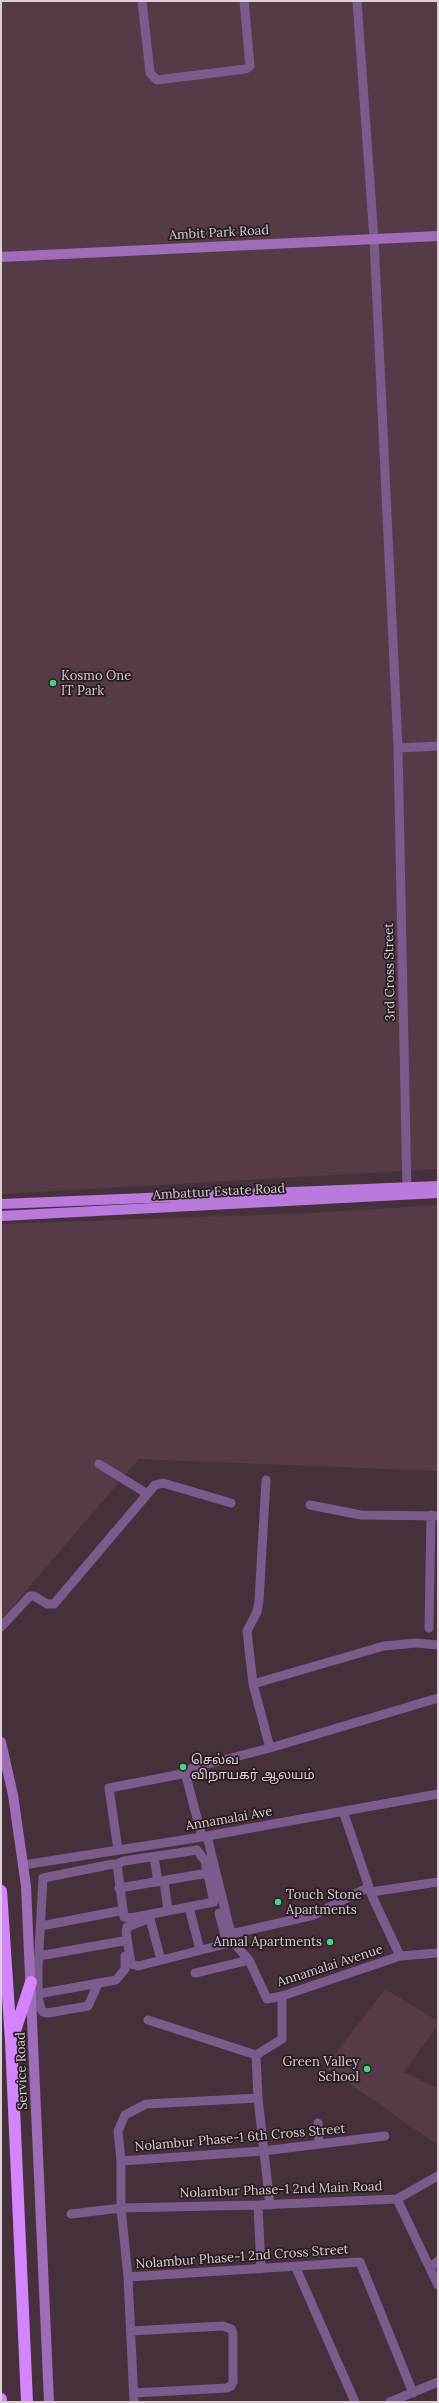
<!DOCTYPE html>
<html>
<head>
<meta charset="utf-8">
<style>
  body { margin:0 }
  #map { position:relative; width:439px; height:2403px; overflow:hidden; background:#46303c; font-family:Lora,serif }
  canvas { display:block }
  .frame { position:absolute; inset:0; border:2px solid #dcced5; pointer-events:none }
</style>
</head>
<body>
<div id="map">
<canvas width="439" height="2403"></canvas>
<div class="frame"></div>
</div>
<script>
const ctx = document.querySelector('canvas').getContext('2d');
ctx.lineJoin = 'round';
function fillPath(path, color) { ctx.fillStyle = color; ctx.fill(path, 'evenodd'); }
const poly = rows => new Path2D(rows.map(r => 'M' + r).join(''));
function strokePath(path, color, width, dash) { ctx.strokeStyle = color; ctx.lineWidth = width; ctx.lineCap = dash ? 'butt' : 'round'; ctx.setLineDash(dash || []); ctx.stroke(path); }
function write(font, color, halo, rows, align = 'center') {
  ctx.font = font + ' Lora,"Noto Sans Tamil",serif'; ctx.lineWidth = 3.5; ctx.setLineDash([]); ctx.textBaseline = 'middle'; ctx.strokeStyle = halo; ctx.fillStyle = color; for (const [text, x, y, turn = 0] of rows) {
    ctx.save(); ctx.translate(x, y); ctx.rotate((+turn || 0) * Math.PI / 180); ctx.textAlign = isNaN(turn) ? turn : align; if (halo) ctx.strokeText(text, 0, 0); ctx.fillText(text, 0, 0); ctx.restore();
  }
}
fillPath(poly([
  [1,1,438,1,438,1169,1,1194],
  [438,1205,438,1471,139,1459,1,1620,1,1224,313,1213],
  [385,1989,438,2021,438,2025,404,2072,438,2089,438,2145,325,2067]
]), '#563a48');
strokePath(poly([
  [142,1,150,73,157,80,246,69,250,66,244,1],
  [357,1,374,239,398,748,407,1194],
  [398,748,438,746],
  [99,1464,146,1493],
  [310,1505,361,1515,438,1516],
  [1,1627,30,1596,34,1596,47,1604,54,1604,155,1485,163,1483,231,1503],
  [429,1628,431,1515],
  [253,1684,247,1631,257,1612,259,1601,266,1480],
  [270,1748,253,1684,384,1646,416,1643,438,1645],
  [343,1811,372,1896,400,1956],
  [207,1836,233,1942,249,1960,267,1999,282,1996,400,1956,438,1953],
  [202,1837,186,1776,192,1768,270,1748,438,1698],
  [118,1850,109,1788,187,1773],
  [197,1850,205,1861,214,1902,131,1918,124,1917,117,1864,124,1861,197,1850],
  [154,1857,158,1882],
  [23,1865,202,1837,438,1794],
  [164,1881,168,1911],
  [119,1888,214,1872],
  [371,1892,438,1882],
  [190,1911,200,1950],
  [219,1913,227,1944],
  [150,1919,161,1960],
  [143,1921,127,1927,126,1932,131,1964,138,1966,233,1942],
  [41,1926,119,1911],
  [231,1934,314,1915,369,1887],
  [39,1956,123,1941],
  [195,1973,249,1960],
  [98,1984,88,2006,48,2013,43,2012,41,2009,38,1998,38,1968,43,1878,113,1864],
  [38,1994,116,1980,125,1969,125,1956],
  [148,2020,256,2055],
  [318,2123,319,2144],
  [121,2161,263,2151,385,2136],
  [397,2199,438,2176],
  [258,2205,261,2269],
  [270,2205,258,2098,256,2055,282,2039,282,1996],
  [71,2214,121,2208,258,2205,397,2199,438,2285],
  [430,2267,438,2261],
  [296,2268,355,2402],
  [128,2277,360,2262,413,2393],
  [131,2331,223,2326,231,2329,233,2333,233,2382,231,2386,227,2388,134,2393],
  [134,2402,128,2277,121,2208,121,2161,118,2131,125,2115,146,2104,258,2098],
  [390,2402,438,2382]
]), '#7a5b8b', 9);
strokePath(poly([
  [1,257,438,236],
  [1,1742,13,1795,26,1886,49,2402]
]), '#9f6cb9', 10);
strokePath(poly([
  [1,1204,438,1186],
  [1,1216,438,1193]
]), '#ba79dc', 10);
strokePath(poly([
  [1,1891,11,2041,27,2402],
  [14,2034,31,1982],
  [1,2399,1,2402]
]), '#d484fc', 12);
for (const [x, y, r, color] of [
  [53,683,4,"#42d77b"],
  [183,1767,4,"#42d77b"],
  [278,1902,4,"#42d77b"],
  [330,1942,4,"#42d77b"],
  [367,2069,4,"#42d77b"]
]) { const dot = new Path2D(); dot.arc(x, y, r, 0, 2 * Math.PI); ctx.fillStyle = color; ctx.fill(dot); strokePath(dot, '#261c21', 1.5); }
write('13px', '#dcced5', '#261c21', [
  ["Ambit Park Road",219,233,-3],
  ["3rd Cross Street",390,972,-91],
  ["Ambattur Estate Road",219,1192,-3],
  ["Annamalai Ave",229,1819,-10],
  ["Annamalai Avenue",330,1966,-18],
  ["Service Road",22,2071,-92],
  ["Nolambur Phase-1 6th Cross Street",240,2138,-5],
  ["Nolambur Phase-1 2nd Main Road",281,2190,-2],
  ["Nolambur Phase-1 2nd Cross Street",242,2257,-4]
]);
write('13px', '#dcced5', '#261c21', [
  ["Kosmo One",61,676],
  ["IT Park",61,691],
  ["செல்வ",191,1760],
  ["விநாயகர் ஆலயம்",191,1775],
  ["Touch Stone",286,1895],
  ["Apartments",286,1910],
  ["Annal Apartments",322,1942,"right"],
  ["Green Valley",359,2062,"right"],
  ["School",359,2077,"right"]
], 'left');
</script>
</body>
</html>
